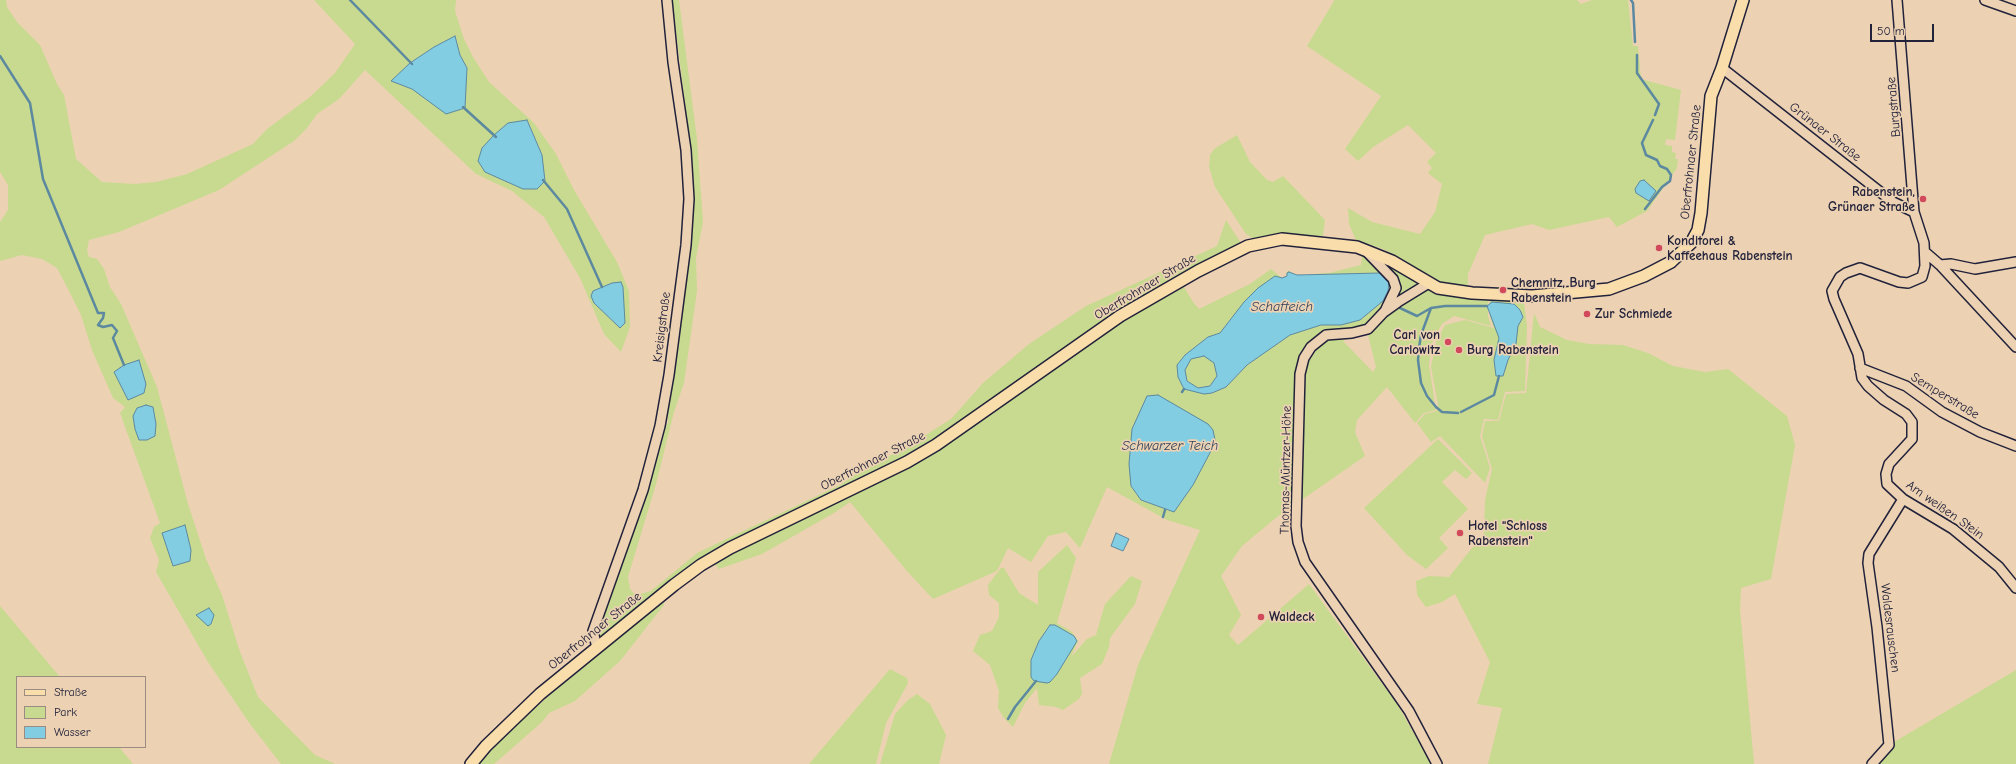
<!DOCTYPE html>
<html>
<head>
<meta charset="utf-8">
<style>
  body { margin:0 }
  #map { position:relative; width:2016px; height:764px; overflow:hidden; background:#ecd2b3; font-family:"Comic Neue",sans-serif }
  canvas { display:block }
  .legend { position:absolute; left:16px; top:676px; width:130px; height:72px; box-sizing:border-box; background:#ecd2b3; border:1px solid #9b8c83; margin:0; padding:5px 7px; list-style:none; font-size:12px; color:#22223b }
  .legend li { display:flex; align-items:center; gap:8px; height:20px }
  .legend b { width:20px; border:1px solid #9b8c83 }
  .scale { position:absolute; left:1870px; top:24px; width:64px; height:18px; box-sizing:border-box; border:2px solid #22223b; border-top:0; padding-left:5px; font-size:12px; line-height:14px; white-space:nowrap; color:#22223b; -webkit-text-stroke:3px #ecd2b3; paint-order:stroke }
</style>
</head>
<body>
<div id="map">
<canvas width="2016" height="764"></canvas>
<ul class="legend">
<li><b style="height:5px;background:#f9ddab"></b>Straße</li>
<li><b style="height:11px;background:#c7da8f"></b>Park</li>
<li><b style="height:11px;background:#83cde3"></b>Wasser</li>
</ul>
<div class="scale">50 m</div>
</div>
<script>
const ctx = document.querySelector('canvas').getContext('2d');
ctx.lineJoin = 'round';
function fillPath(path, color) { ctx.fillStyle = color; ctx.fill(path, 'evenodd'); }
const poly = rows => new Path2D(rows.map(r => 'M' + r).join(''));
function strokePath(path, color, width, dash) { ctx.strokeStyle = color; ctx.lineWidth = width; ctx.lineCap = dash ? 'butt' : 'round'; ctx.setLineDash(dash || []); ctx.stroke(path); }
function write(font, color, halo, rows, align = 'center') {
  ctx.font = font + ' "Comic Neue",sans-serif'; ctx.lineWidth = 3.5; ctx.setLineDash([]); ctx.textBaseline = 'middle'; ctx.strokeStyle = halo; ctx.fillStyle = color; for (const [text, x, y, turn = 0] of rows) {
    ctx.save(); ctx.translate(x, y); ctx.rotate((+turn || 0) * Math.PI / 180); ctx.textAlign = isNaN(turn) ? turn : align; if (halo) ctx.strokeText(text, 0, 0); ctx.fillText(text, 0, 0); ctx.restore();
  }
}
fillPath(poly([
  [0,0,6,0,7,7,17,22,40,45,57,84,64,95,76,159,102,182,135,184,156,182,187,174,253,144,267,129,310,97,335,73,355,44,314,0,456,0,455,11,464,39,473,57,489,82,534,123,556,154,574,190,617,262,629,291,630,327,621,352,604,334,580,278,544,217,512,191,476,174,365,70,339,99,317,114,307,128,294,141,219,190,119,232,89,240,87,250,89,257,97,259,104,269,110,287,121,304,157,387,188,504,206,559,222,595,240,652,258,697,315,755,335,764,281,764,250,724,208,662,156,572,159,560,150,538,154,527,160,523,120,413,125,407,113,398,92,350,81,315,69,291,57,268,42,259,22,255,0,261,0,222,8,210,8,185,0,172],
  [455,36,460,55,467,68,466,87,412,89,392,81,410,63,434,47],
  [527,120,542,155,537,189,523,188,485,172,478,161],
  [185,526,173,566,163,533],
  [672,0,679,0,697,139,703,222,696,258,697,291,684,383,674,412,656,484,628,577,630,589,636,595,651,591,697,553,840,485,864,468,905,448,951,419,983,383,1029,344,1086,306,1217,246,1226,220,1241,243,1178,277,1193,302,1199,309,1250,284,1271,269,1282,278,1287,276,1286,272,1289,271,1296,275,1329,273,1361,265,1362,255,1389,265,1411,278,1488,299,1488,316,1491,326,1454,316,1442,324,1433,340,1429,365,1436,410,1424,413,1415,423,1387,387,1357,420,1355,432,1365,456,1277,517,1242,546,1221,576,1241,615,1229,635,1238,645,1309,584,1397,704,1431,764,1109,764,1138,665,1200,530,1167,520,1107,487,1080,548,1066,532,1048,536,1031,562,1008,548,997,571,933,599,906,570,850,502,834,513,762,554,719,569,709,556,660,592,664,605,620,661,575,701,549,713,541,723,494,764,477,764,491,748,552,693,601,653,598,633,600,626,649,485,664,428,668,423,668,411,690,246,693,200,691,150],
  [1289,272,1297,275,1380,273,1389,283,1389,291,1383,301,1360,320,1341,325,1321,325,1290,335,1247,365,1226,387,1212,393,1204,394,1178,377,1177,365,1185,355,1208,337,1220,333,1244,302,1282,278,1287,276,1287,273],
  [1367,331,1376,367,1373,372,1343,341,1350,334],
  [1212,449,1193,485,1174,512,1141,500,1131,486],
  [1333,0,1577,0,1581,4,1592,0,1628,0,1633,46,1638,46,1641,79,1681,90,1675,140,1666,139,1665,145,1672,146,1672,152,1676,153,1675,159,1678,159,1677,168,1647,211,1617,227,1609,217,1549,230,1532,224,1485,235,1468,274,1468,286,1437,283,1423,276,1404,260,1383,249,1356,240,1349,224,1348,208,1372,222,1420,234,1435,212,1442,184,1428,173,1432,168,1427,162,1436,153,1408,125,1373,147,1358,161,1345,149,1381,96,1307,46,1334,1],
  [1237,135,1250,162,1267,180,1273,182,1283,176,1325,220,1323,236,1282,235,1254,239,1246,234,1215,187,1209,167,1210,155,1214,149],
  [1489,299,1524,302,1527,327,1525,391,1505,392,1498,420,1484,419,1480,436,1490,468,1485,483,1440,436,1431,442,1417,423,1425,414,1437,411,1438,405,1431,367,1436,342,1445,325,1465,320,1494,328,1490,317],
  [1534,313,1540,327,1567,340,1589,344,1623,345,1648,353,1673,366,1705,372,1728,369,1787,416,1795,445,1771,579,1741,588,1740,610,1754,764,1488,764,1502,708,1477,704,1490,662,1455,594,1442,602,1426,607,1417,595,1416,581,1429,576,1449,577,1484,533,1485,500,1492,469,1482,436,1485,421,1499,421,1506,394,1526,393],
  '1185 372a16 16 0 1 1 32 0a16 16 0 1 1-32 0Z',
  [1438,439,1472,473,1466,479,1455,470,1442,482,1468,509,1439,538,1448,548,1426,569,1407,555,1364,508],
  [1067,545,1076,558,1057,623,1072,632,1078,641,1071,657,1087,639,1096,635,1105,604,1131,576,1142,581,1135,604,1110,638,1109,647,1102,664,1080,678,1082,694,1079,699,1063,710,1056,707,1039,705,1037,688,1025,703,1013,727,1004,718,998,708,999,691,990,665,973,651,980,635,992,631,999,617,999,603,989,595,988,585,1001,568,1004,568,1019,593,1038,605,1038,572],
  [1050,625,1055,625,1074,636,1077,641,1057,674,1047,683,1034,681,1031,677,1031,660,1039,641],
  [0,606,60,677,17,677,17,747,119,747,133,764,0,764],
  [890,669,907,678,908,683,886,723,876,764,809,764],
  [2016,670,2016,764,1872,764,1889,745],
  [917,694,930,704,946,735,939,764,880,764,895,714,908,700]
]), '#c7da8f');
const water = poly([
  [455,36,460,55,467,68,465,108,446,114,412,89,391,81,410,63,434,47,455,36],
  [527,120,542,155,545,181,537,189,523,189,485,172,478,161,482,148,494,135,508,123,527,120],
  [1644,180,1656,191,1649,201,1636,193,1635,189,1640,181,1644,180],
  [1289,272,1297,275,1380,273,1386,276,1389,283,1388,291,1383,301,1360,320,1341,325,1321,325,1290,335,1247,365,1226,387,1212,393,1204,394,1184,389,1178,377,1177,365,1185,355,1208,337,1220,333,1244,302,1258,288,1275,276,1282,278,1287,276,1287,273,1289,272],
  [1204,356,1214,363,1217,376,1210,386,1198,388,1187,381,1185,370,1191,359,1204,356],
  [621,282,623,287,625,323,620,328,594,303,591,296,593,291,612,283,621,282],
  [1492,302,1514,304,1520,310,1523,317,1518,326,1516,344,1508,360,1503,376,1496,376,1494,360,1499,338,1487,306,1492,302],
  [139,360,146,384,144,393,128,400,114,372,124,365,139,360],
  [1158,395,1208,424,1213,430,1215,440,1212,449,1193,485,1174,512,1141,500,1131,486,1129,464,1132,429,1147,396,1158,395],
  [146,405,153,407,156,424,155,436,147,440,139,440,135,429,133,416,137,408,146,405],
  [185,525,191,550,190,561,173,566,162,533,185,525],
  [1116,533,1129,539,1123,551,1111,546,1116,533],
  [209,608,214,615,211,624,208,626,196,615,209,608],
  [1050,625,1055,625,1074,636,1077,641,1057,674,1050,682,1047,683,1034,681,1031,677,1031,660,1039,641,1050,625]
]);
fillPath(water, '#83cde3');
strokePath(water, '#5c89a0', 1);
strokePath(poly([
  [350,0,412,64],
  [1631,0,1633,3,1635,42],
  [1637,55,1637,73,1659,104,1655,115],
  [0,56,30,103,43,179,98,313,104,313,103,318,98,325,103,327,112,325,117,331,113,338,124,365],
  [463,107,496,137],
  [543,180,567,209,602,287],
  [1645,209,1662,187,1670,181,1671,175,1667,169,1660,166,1657,160,1646,155,1642,143,1653,120],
  [1400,308,1417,316,1431,308,1445,306,1487,306],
  [1431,308,1421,335,1419,348,1418,360,1421,383,1427,396,1436,407,1442,412,1458,413],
  [1182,392,1184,389],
  [1461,412,1494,395,1499,376],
  [1163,517,1165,510],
  [1008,719,1015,707,1036,681]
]), '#5c89a0', 2.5);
const minor = poly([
  [1897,0,1914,212,1924,243,1925,266,1922,277,1908,283,1899,282,1860,268,1846,273,1840,277,1832,291,1834,299,1858,354,1862,378,1868,386,1884,400,1906,414,1912,422,1912,439,1889,464,1886,474,1887,484,1903,499,1953,529,1999,567,2016,588],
  [1985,0,2016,11],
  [1722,68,1893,202,1914,212],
  [1925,252,1940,265,2016,347],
  [1368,253,1393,279,1396,288,1386,309],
  [1940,265,1951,264,1975,269,2016,262],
  [1429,283,1398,302,1384,312,1368,329,1352,333,1326,335,1311,347,1304,358,1300,374,1296,526,1298,542,1305,562,1409,711,1437,764],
  [1860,368,1906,386,1942,412,1980,432,2016,446],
  [597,648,593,631,643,490,660,426,669,375,686,245,689,199,686,150,673,62,667,0],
  [1872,764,1889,745,1877,627,1868,563,1869,554,1903,499]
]);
const major = poly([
  [471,764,486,746,540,694,674,585,701,565,730,548,907,462,936,445,1120,316,1198,271,1248,246,1282,239,1357,247,1392,261,1438,288,1472,293,1532,296,1609,289,1644,276,1671,262,1691,243,1698,230,1701,213,1711,96,1722,68,1743,0]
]);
strokePath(minor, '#22223b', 12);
strokePath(major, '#22223b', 14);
strokePath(minor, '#ecd2b3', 9);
strokePath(major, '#f9ddab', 11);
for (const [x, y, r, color] of [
  [1923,199,4,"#d1495b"],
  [1659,248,4,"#d1495b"],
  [1503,290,4,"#d1495b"],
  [1587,314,4,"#d1495b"],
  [1448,342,4,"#d1495b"],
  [1459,350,4,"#d1495b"],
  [1460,533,4,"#d1495b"],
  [1261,617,4,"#d1495b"]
]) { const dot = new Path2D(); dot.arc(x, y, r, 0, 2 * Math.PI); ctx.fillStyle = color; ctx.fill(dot); strokePath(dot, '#ecd2b3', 1.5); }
write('13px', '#22223b', '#ecd2b3', [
  ["Burgstraße",1894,107,-95],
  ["Grünaer Straße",1825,132,38],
  ["Oberfrohnaer Straße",1691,162,-84],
  ["Oberfrohnaer Straße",1145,287,-31],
  ["Kreisigstraße",662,327,-83],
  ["Semperstraße",1945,396,31],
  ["Oberfrohnaer Straße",873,461,-27],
  ["Thomas-Müntzer-Höhe",1286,470,-89],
  ["Am weißen Stein",1945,510,35],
  ["Waldesrauschen",1890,628,83],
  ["Oberfrohnaer Straße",595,631,-39]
]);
write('bold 13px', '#22223b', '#ecd2b3', [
  ["Rabenstein,",1915,192,"right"],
  ["Grünaer Straße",1915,207,"right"],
  ["Konditorei &",1667,241],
  ["Kaffeehaus Rabenstein",1667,256],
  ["Chemnitz, Burg",1511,283],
  ["Rabenstein",1511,298],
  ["Zur Schmiede",1595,314],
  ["Carl von",1440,335,"right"],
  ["Carlowitz",1440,350,"right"],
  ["Burg Rabenstein",1467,350],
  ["Hotel \"Schloss",1468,526],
  ["Rabenstein\"",1468,541],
  ["Waldeck",1269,617]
], 'left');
write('italic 14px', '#35445d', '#ecd2b3', [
  ["Schafteich",1282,307],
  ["Schwarzer Teich",1170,446]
]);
</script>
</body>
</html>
